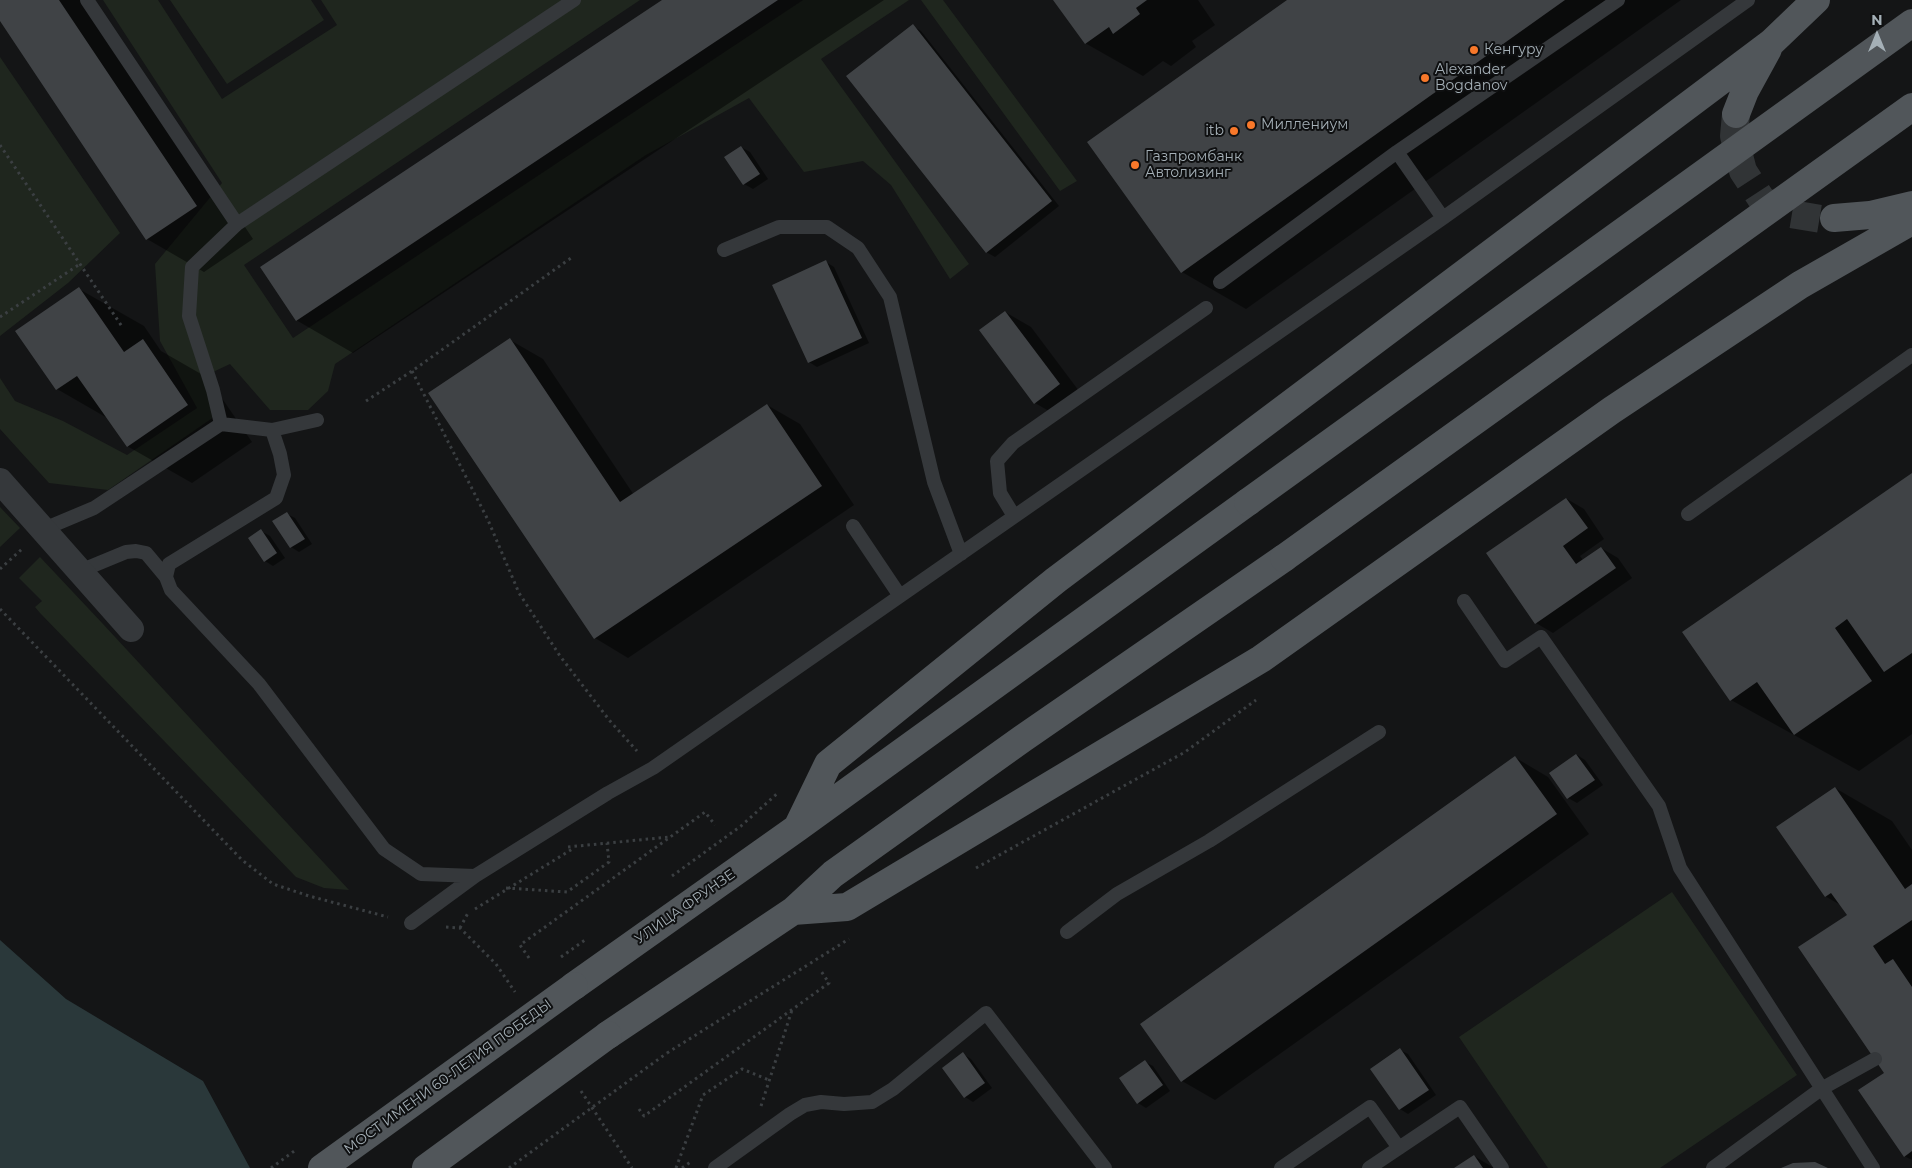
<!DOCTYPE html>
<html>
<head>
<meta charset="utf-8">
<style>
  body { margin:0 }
  #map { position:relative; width:1912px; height:1168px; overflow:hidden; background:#141516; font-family:Montserrat,sans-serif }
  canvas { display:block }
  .north { position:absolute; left:1852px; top:10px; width:50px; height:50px; -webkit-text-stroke:4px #0f1011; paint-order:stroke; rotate:0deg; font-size:14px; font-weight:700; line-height:20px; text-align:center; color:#a5b0b7 }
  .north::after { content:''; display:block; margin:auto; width:18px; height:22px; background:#a5b0b7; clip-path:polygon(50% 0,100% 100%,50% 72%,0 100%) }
</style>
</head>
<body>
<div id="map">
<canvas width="1912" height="1168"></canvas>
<div class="north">N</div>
</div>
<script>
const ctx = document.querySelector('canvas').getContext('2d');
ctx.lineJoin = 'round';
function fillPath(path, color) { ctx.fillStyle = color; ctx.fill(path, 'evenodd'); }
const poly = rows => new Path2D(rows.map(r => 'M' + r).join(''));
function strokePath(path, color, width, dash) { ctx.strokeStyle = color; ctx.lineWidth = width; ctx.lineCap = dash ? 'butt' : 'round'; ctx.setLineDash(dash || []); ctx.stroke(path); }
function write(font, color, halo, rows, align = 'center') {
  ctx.font = font + ' Montserrat,sans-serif'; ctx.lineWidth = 4; ctx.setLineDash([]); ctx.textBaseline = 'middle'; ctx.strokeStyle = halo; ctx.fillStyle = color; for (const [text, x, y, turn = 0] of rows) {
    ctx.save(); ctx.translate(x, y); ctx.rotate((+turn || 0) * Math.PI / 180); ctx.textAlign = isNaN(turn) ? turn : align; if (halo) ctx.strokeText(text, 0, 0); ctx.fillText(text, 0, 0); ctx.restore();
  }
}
fillPath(poly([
  [103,0,158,0,222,99,337,25,321,0,640,0,244,265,293,338,803,0,909,0,821,59,969,264,950,279,891,185,863,161,804,172,749,98,646,155,335,364,328,391,308,410,270,410,230,364,213,372,214,417,108,490,49,483,0,429,0,378,15,401,63,421,127,455,197,408,160,341,155,264,222,183],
  [170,0,311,0,324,20,227,84],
  [921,0,943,0,1077,181,1060,191],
  [0,57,120,233,68,283,0,336],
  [0,507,20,528,0,547],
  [40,557,103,624,349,890,324,888,296,877,40,613,35,607,42,601,19,578],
  [1672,892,1797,1075,1660,1168,1548,1168,1459,1037]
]), '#1f261e');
fillPath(poly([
  [0,940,66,999,203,1081,250,1168,0,1168]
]), '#2a383a');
fillPath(poly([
  [0,0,93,0,253,239,204,272,147,239,0,19],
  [664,0,884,0,353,353,296,320],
  [1054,0,1198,0,1215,25,1192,41,1196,47,1171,66,1163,61,1143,76,1085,43],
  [1289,0,1681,0,1246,309,1182,272],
  [913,26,921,31,1059,206,995,257,986,252],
  [741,147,750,152,768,179,753,189,744,184,726,157],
  [826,262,834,267,869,343,817,367,809,362],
  [79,289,144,326,161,351,208,378,252,442,192,483,127,446,109,419,57,389,17,331],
  [1005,312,1031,327,1085,399,1061,418,1035,403],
  [510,340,543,359,634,495,767,405,800,424,854,505,628,658,595,638,430,393],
  [1912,474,1912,734,1859,771,1731,700],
  [1567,499,1584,509,1604,539,1580,556,1583,560,1601,548,1618,558,1632,578,1553,633,1536,623],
  [287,514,295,518,312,544,299,552,291,547],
  [261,531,270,536,285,558,273,566,265,561],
  [1577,755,1585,760,1603,785,1577,803,1568,798,1551,773],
  [1516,758,1548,777,1589,834,1215,1100,1182,1081],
  [1835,788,1892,821,1912,850,1912,1160,1904,1156,1848,915,1842,906,1825,896],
  [1400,1050,1408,1054,1436,1095,1408,1114,1400,1109,1372,1069],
  [963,1054,971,1059,992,1088,973,1102,965,1097],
  [1145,1062,1153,1066,1170,1091,1146,1108,1138,1103],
  [1474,1156,1494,1168,1457,1168]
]), '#0007');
fillPath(poly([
  [0,0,59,0,197,206,146,240,0,21],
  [662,0,778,0,296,321,260,267],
  [1053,0,1147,0,1136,8,1140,14,1113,34,1109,27,1085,44],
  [1287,0,1565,0,1181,273,1087,142],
  [913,24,1052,201,986,253,846,76],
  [741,146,760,174,743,185,724,157],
  [826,260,862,338,808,363,772,285],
  [79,287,124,352,143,339,188,405,127,447,77,376,56,390,15,331],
  [1005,311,1060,384,1034,404,979,330],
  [510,338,620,502,767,404,822,486,594,639,428,393],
  [1912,473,1912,653,1884,672,1847,619,1835,628,1872,681,1794,735,1757,682,1730,701,1682,632],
  [1566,498,1588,528,1563,546,1576,564,1601,547,1616,568,1535,624,1486,553],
  [287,512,305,539,290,548,272,521],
  [261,529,277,553,264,562,248,538],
  [1576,754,1595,780,1567,799,1549,773],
  [1515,756,1557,814,1181,1082,1140,1024],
  [1835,787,1905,889,1912,884,1912,920,1873,946,1885,964,1893,959,1912,987,1912,1151,1904,1157,1858,1090,1884,1073,1798,947,1847,915,1831,893,1825,897,1776,827],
  [1400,1048,1429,1090,1399,1110,1370,1069],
  [963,1052,985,1083,964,1098,942,1068],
  [1145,1060,1163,1085,1137,1104,1119,1078],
  [1474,1155,1483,1168,1454,1168],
  [1815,1162,1828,1168,1781,1168,1793,1163]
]), '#404346');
strokePath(poly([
  [1736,114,1734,136,1743,171,1762,200,1791,214,1821,219,1834,218]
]), '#313436', 28, [28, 14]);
strokePath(poly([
  [0,145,123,328],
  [0,317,80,264],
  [412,371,488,520,519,593,560,656,610,721,637,751],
  [366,401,412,371,571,258],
  [0,569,22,549],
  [0,609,242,860,273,884,309,896,388,917],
  [568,847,669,837],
  [976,868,1185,752,1256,700],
  [672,876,741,826,779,792],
  [506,888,567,892,609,862,607,843],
  [475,909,574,848],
  [446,927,460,928,496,964,515,992],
  [460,928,468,913],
  [529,958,520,945,705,812,715,825],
  [667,1053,849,939],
  [581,1091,632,1168],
  [761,1106,792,1010],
  [639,1109,644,1116,829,983,821,971],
  [676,1168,703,1095,742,1069,769,1080],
  [682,1168,692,1161]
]), '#3b3f42', 3, [2.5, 4]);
strokePath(poly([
  [87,0,237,224],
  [1397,152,1443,218],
  [724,250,779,227,827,227,858,248,890,297,934,482,961,554],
  [1220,282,1397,152,1618,0],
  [221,424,213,390,189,316,192,267,237,224,574,0],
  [272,430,280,454,284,475,276,498,169,564,166,577,171,590,259,684,384,849,421,874,475,876],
  [1688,514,1912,355],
  [1014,516,1000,493,997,461,1013,443,1206,308],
  [853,526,900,596],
  [44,529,94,508,221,424,272,430,317,420],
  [80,571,126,552,136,551,146,553,166,577],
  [1464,601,1505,661,1541,637,1659,806,1680,868,1873,1168],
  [411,923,475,876,608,793,653,768,1443,218,1748,0],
  [1067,932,1117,894,1209,841,1379,732],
  [715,1168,790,1114,805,1105,821,1102,844,1104,872,1102,893,1089,986,1013,1105,1168],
  [1281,1168,1370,1107,1399,1148],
  [1369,1168,1460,1107,1502,1168],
  [1713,1168,1821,1089,1875,1059]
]), '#35383b', 14);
strokePath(poly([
  [0,481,131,629]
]), '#35383b', 26);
strokePath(poly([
  [1736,114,1745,91,1768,49],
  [1834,218,1870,215,1912,205],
  [797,828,828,764,1056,580,1771,43,1816,0],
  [793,911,847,907,1261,659,1612,410,1800,285,1912,221],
  [574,986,797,828,1248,502],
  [608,1035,793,911,833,874,1022,739,1284,558]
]), '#51565a', 28);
strokePath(poly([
  [561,957,585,940],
  [271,1168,297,1149],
  [509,1168,667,1053]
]), '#3b3f42', 3, [2.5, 4]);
strokePath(poly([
  [1248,502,1912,23],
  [1284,558,1912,107],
  [322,1168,574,986],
  [426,1168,608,1035]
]), '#51565a', 28);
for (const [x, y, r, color] of [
  [1474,50,5,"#f8782a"],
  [1425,78,5,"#f8782a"],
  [1251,125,5,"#f8782a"],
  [1234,131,5,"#f8782a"],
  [1135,165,5,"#f8782a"]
]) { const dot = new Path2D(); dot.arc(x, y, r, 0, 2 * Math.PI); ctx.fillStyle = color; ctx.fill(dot); strokePath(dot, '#0f1011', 2); }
write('14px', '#a5b0b7', '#0f1011', [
  ["Кенгуру",1484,50],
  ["Alexander",1435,70],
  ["Bogdanov",1435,86],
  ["Миллениум",1261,125],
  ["itb",1224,131,"right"],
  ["Газпромбанк",1145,157],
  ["Автолизинг",1145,173]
], 'left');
write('14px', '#a5b0b7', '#0f1011', [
  ["УЛИЦА ФРУНЗЕ",685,907,-35],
  ["МОСТ ИМЕНИ 60-ЛЕТИЯ ПОБЕДЫ",448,1077,-36]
]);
</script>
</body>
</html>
